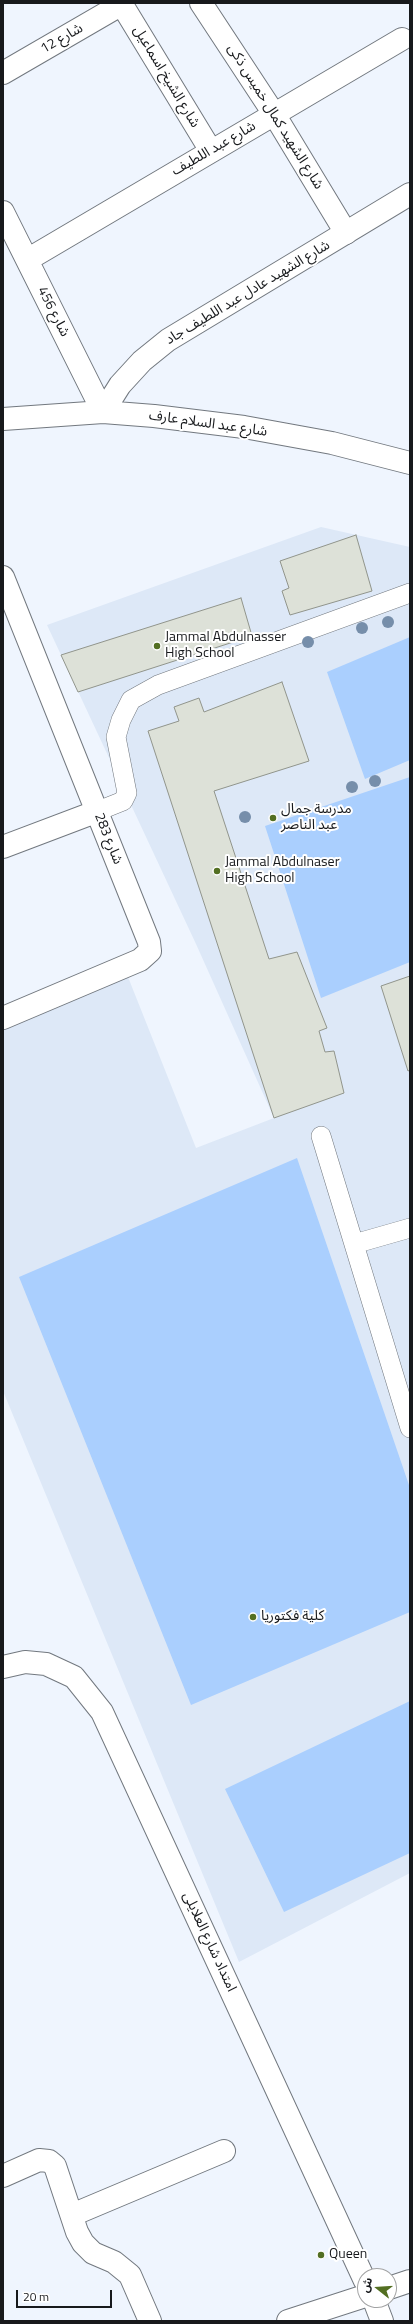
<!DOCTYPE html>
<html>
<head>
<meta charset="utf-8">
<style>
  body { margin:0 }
  #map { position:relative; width:413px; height:2324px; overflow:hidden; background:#eff5fe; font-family:"Titillium Web","Noto Sans Arabic",sans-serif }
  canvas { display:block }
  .frame { position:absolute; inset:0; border:4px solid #17191c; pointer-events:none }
  .north { position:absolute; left:357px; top:2268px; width:40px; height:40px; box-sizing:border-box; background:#fff; border:1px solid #a2a3a4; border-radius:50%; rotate:287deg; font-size:11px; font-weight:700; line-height:16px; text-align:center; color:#17191c }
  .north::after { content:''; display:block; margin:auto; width:14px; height:18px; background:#536f22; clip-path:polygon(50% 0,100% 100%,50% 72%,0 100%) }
  .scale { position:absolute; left:16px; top:2290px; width:96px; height:18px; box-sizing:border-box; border:2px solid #17191c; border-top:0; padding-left:5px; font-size:12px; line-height:14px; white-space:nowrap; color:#17191c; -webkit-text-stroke:3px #fff; paint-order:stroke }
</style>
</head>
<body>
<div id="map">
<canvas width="413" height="2324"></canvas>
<div class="frame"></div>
<div class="north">ش</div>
<div class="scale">20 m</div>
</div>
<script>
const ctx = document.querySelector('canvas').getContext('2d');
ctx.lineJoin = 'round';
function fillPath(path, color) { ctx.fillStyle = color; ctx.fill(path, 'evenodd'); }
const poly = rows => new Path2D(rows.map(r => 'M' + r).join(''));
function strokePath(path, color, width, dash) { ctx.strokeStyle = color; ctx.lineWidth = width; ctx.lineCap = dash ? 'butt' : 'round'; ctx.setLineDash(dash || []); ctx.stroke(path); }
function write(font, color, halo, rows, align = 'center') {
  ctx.font = font + ' "Titillium Web","Noto Sans Arabic",sans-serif'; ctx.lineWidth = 4; ctx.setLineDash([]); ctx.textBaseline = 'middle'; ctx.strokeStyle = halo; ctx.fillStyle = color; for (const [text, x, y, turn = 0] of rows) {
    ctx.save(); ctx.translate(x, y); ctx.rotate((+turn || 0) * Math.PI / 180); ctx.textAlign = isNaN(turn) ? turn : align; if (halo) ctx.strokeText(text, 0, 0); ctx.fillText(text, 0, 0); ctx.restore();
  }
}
fillPath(poly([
  [321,527,410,547,410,1873,239,1962,3,1391,3,1029,128,977,196,1148,274,1118,196,944,47,625]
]), '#dde8f7');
fillPath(poly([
  [410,637,410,760,365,779,327,672],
  [410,777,410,962,321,998,265,826],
  [297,1158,410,1488,410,1612,191,1705,19,1277],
  [410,1701,410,1853,284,1912,225,1789]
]), '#aacffe');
const building = poly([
  [356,535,372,591,290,615,282,591,289,588,280,561,356,535],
  [241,598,252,636,78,692,61,655,241,598],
  [282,682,309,761,214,791,269,959,297,952,327,1028,319,1031,325,1052,334,1051,344,1093,274,1118,148,731,179,721,174,707,199,698,204,712,282,682],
  [410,976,410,1070,408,1071,381,986,410,976]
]);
fillPath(building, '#dde1d8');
strokePath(building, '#91958c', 1);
const service = poly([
  [98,811,123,801,127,793,116,737,121,720,131,700,158,685,410,593],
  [321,1136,410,1428],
  [354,1244,410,1228]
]);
const minor = poly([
  [121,3,211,151],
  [201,3,274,114,346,233],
  [3,73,122,4],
  [3,212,103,412],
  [27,260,402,39],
  [3,577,149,942,150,951,140,960,3,1018],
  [3,847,98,811],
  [3,1667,25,1662,46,1664,74,1677,102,1712,365,2281],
  [3,2176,39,2160,49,2161,55,2166,77,2232,83,2243,93,2253,114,2262,130,2275,150,2321],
  [72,2215,224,2151],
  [374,2300,382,2321]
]);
const tertiary = poly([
  [103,412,120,385,142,361,168,340,410,194],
  [3,419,103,412,154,416,244,427,332,443,410,463],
  [389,2288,410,2281],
  [288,2321,365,2296]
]);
strokePath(service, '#72787f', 20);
strokePath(minor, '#72787f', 24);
strokePath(tertiary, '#72787f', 24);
strokePath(service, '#fff', 19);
strokePath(minor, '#fff', 22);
strokePath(tertiary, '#fff', 22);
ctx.fillStyle = '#768eaa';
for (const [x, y] of [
  [388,622],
  [362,628],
  [308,642],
  [375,781],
  [352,787],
  [245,817]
]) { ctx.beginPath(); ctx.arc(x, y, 6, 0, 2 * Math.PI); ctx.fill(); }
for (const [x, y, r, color] of [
  [157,646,4,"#536f22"],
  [273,818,4,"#536f22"],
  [217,871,4,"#536f22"],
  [253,1617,4,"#536f22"],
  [321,2255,4,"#536f22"]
]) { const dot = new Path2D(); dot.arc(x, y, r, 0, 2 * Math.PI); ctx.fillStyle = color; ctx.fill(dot); strokePath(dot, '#fff', 1.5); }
write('14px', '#17191c', '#fff', [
  ["شارع 12",62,39,-30],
  ["شارع الشيخ اسماعيل",166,77,59],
  ["شارع الشهيد كمال خميس ذكى",275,117,58],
  ["شارع عبد اللطيف",214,149,-30],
  ["شارع الشهيد عادل عبد اللطيف جاد",248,293,-31],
  ["شارع 456",53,312,63],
  ["شارع عبد السلام عارف",208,424,8],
  ["شارع 283",108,839,68],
  ["امتداد شارع العلايلى",209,1942,65]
]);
write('14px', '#17191c', '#fff', [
  ["Jammal Abdulnasser",165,638],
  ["High School",165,654],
  ["مدرسة جمال",281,810],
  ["عبد الناصر",281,826],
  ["Jammal Abdulnaser",225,863],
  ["High School",225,879],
  ["كلية فكتوريا",261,1617],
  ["Queen",329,2255]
], 'left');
</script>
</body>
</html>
